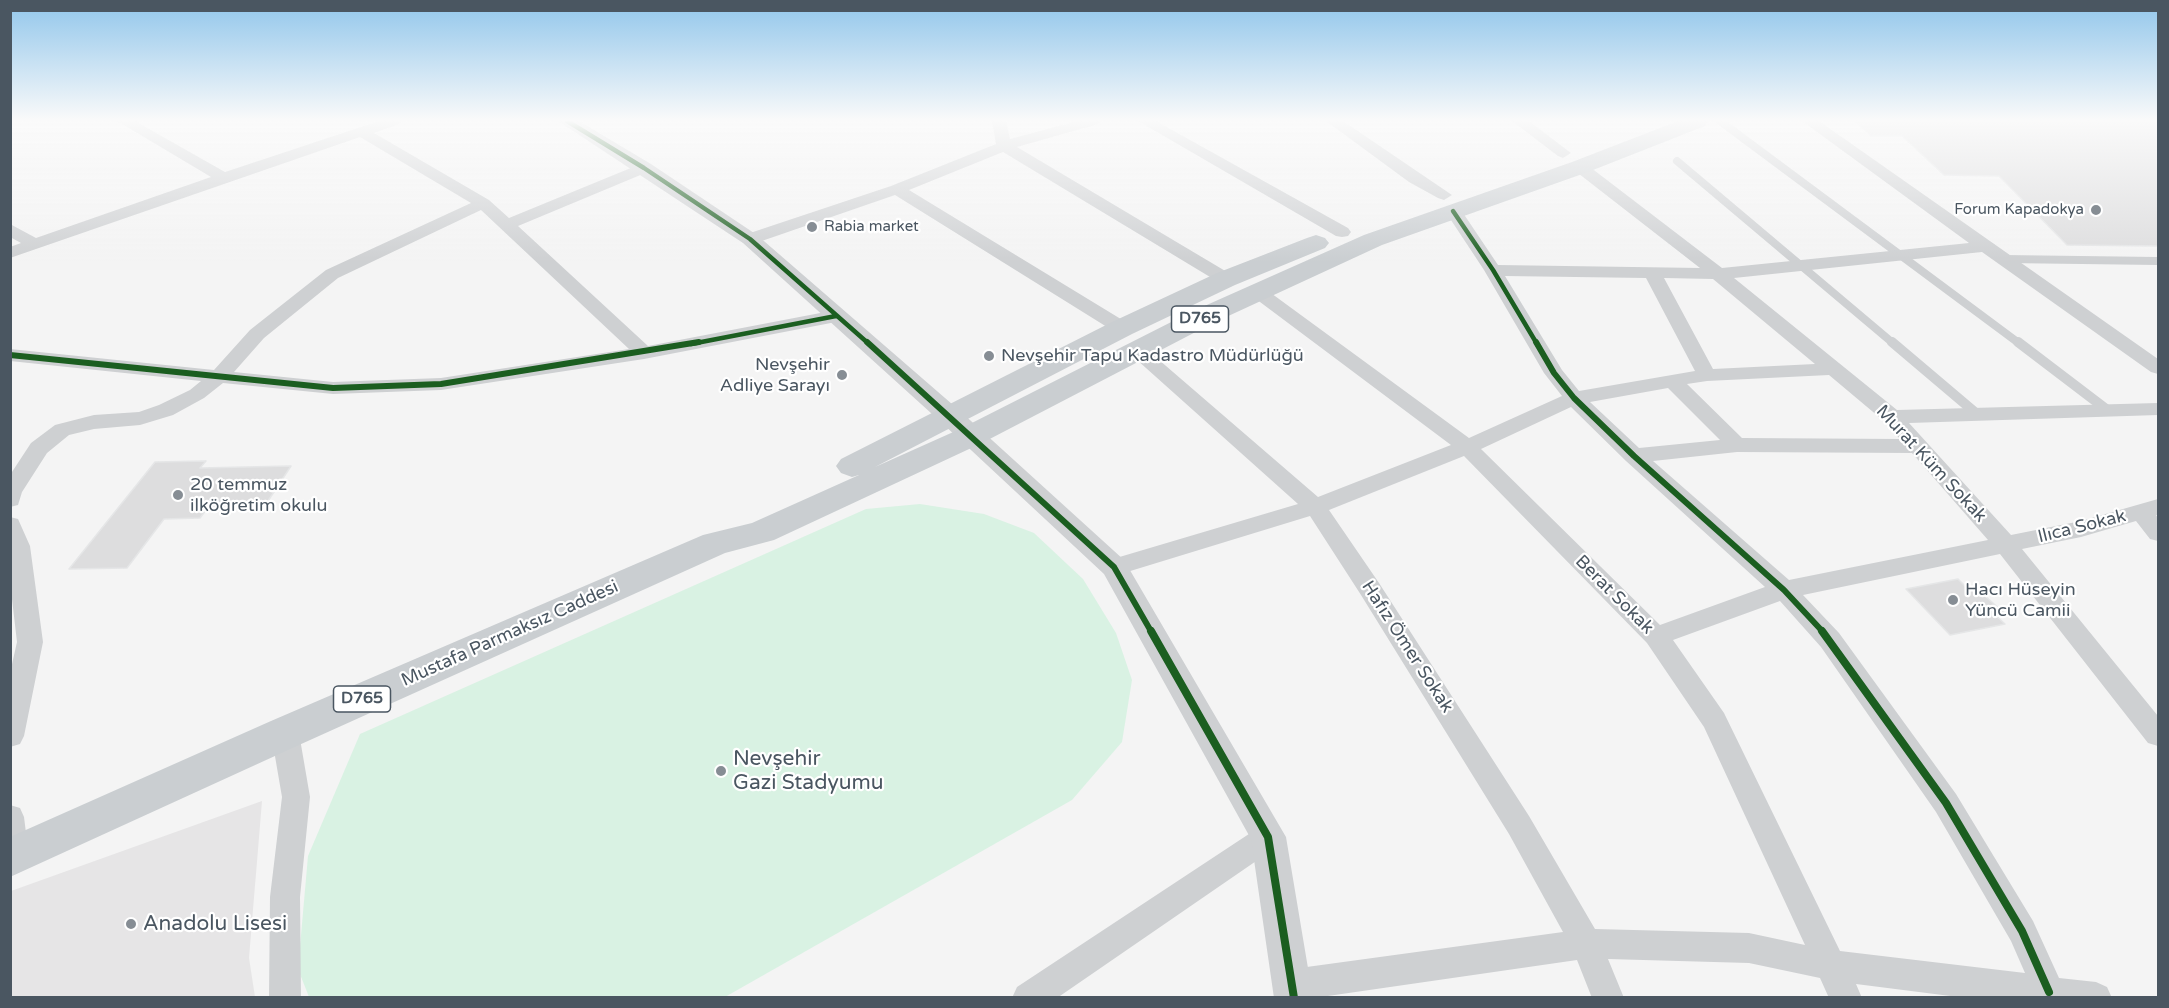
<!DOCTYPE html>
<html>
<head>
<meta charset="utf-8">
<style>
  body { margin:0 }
  #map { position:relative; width:2169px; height:1008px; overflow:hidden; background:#f4f4f4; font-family:"Varela Round",sans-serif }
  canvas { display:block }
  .frame { position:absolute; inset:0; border:12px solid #4a5661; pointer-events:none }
</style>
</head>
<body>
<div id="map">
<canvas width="2169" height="1008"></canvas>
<div class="frame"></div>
</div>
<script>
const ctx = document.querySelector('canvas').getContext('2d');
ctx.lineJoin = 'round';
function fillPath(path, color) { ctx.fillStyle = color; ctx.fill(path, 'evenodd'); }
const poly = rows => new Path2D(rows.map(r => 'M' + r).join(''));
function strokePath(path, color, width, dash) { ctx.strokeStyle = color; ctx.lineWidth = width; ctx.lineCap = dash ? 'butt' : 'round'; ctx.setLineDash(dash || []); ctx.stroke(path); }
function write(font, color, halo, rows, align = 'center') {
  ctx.font = font + ' "Varela Round",sans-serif'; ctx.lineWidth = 4.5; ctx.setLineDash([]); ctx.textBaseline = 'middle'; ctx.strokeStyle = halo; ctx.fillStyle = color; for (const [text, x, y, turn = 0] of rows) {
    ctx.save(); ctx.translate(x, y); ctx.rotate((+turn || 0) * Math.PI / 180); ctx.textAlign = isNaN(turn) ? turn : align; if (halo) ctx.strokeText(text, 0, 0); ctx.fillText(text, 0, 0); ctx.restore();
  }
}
fillPath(poly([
  [262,801,249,958,255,997,11,997,11,891]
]), '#e6e5e6');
fillPath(poly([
  [920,504,984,514,1034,533,1083,579,1116,633,1132,680,1122,742,1072,800,725,997,309,997,298,969,308,856,360,734,866,509]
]), '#d9f2e3');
const building = poly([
  [1855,121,2157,121,2158,246,2067,245,1999,176,1944,175,1902,136,1871,136,1855,121],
  [206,461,200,468,291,466,266,504,209,506,200,518,164,519,127,568,69,569,155,462,206,461],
  [1958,579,1967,588,1975,587,2003,612,1992,612,2005,624,1950,635,1906,589,1958,579]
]);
fillPath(building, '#ddddde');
strokePath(building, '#e5e6e7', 1.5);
strokePath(poly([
  [1720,121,2020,344],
  [1677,161,1894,344],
  [2005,259,2158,261]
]), '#ced0d2', 8);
strokePath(poly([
  [1892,342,1977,414],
  [2018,342,2106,409]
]), '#ced0d2', 10);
fillPath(poly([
  [117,121,135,121,225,172,379,121,401,121,399,124,374,133,489,200,509,218,638,165,650,165,652,168,650,171,518,226,648,346,836,310,843,312,845,316,843,320,836,322,644,359,441,390,333,394,223,383,204,398,173,415,140,425,94,429,69,435,47,453,22,492,18,505,10,507,10,475,31,443,55,425,94,415,139,412,159,405,190,390,201,381,10,361,10,349,214,370,250,330,326,270,471,203,360,137,10,258,10,247,21,243,10,237,10,224,36,238,211,177,117,121],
  [481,210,629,349,441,378,333,382,234,372,264,338,338,278,481,210],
  [992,121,1006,121,1010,139,1077,121,1100,121,1098,124,1017,147,1232,275,1235,279,1232,283,1226,284,1220,283,1003,152,909,190,1129,324,1131,328,1129,332,1115,332,895,195,756,243,744,243,741,239,744,235,891,186,996,144,992,121],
  [1138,121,1156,121,1348,228,1351,232,1348,236,1342,237,1336,236,1138,121],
  [1326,121,1343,121,1452,195,1444,200,1438,198,1409,182,1326,121],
  [1512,121,1529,121,1571,153,1563,158,1558,156,1512,121],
  [1802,121,1819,121,2158,359,2158,374,2151,372,1982,252,1734,278,1897,410,2158,403,2158,415,1909,423,2011,535,2081,521,2158,499,2158,515,2156,515,2158,518,2158,541,2150,539,2136,521,2081,537,2022,549,2158,716,2158,746,2148,743,2000,554,1803,595,1839,633,1956,794,2033,921,2059,978,2096,982,2107,987,2112,998,1966,998,1856,984,1862,998,1829,998,1820,978,1749,963,1608,959,1624,998,1592,998,1577,960,1314,998,1281,996,1276,985,1281,974,1292,969,1563,932,1509,834,1361,595,1310,516,1114,576,1106,573,1102,567,1106,561,1298,504,1127,351,1130,347,1144,347,1318,497,1451,445,1252,296,1249,292,1252,288,1264,288,1469,438,1562,396,1544,373,1484,270,1445,211,1447,207,1459,207,1498,265,1700,268,1574,170,1572,167,1574,164,1580,162,1586,164,1722,268,1969,243,1802,121],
  [1505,276,1646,278,1695,371,1579,391,1562,370,1505,276],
  [1664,278,1713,279,1815,364,1713,369,1664,278],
  [1829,375,1885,422,1900,439,1742,438,1687,384,1707,381,1829,375],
  [1668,388,1720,440,1639,448,1590,402,1668,388],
  [1571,407,1626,461,1765,587,1660,625,1481,449,1571,407],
  [1737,452,1912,453,1988,540,1789,580,1653,461,1737,452],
  [1464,456,1647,643,1704,727,1805,945,1749,933,1595,929,1529,816,1379,583,1329,510,1464,456],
  [1780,601,1821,647,1936,812,2011,941,2025,973,1840,951,1724,713,1673,640,1780,601],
  [10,517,18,519,30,546,43,642,24,736,20,744,10,747,10,673,17,642,10,582,10,517],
  [285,722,295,725,299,733,310,797,300,897,301,998,269,998,270,897,282,797,271,733,275,725,285,722],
  [10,805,20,808,24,817,29,857,24,866,14,870,10,869,10,805],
  [1268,824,1278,828,1283,837,1278,846,1057,998,1012,998,1017,987,1258,828,1268,824]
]), '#ced0d2');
fillPath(poly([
  [558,121,579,121,651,164,757,235,960,411,1124,560,1286,837,1313,998,1274,998,1251,839,1104,574,942,423,743,243,558,121]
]), '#ced0d2');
fillPath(poly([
  [1678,121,1708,121,1705,126,1588,172,1382,245,1211,324,982,443,774,540,725,553,299,745,10,877,10,837,271,721,703,535,752,523,859,475,852,477,841,473,836,466,841,459,1112,322,1217,273,1307,238,1316,235,1325,238,1329,243,1325,248,1235,285,1132,334,875,467,960,429,1191,312,1364,235,1572,162,1678,121]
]), '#caced1');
strokePath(poly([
  [567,121,644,168,750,239,869,344],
  [1453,211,1493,270,1537,344],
  [691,344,836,316]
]), '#1b5e20', 4.5);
strokePath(poly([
  [867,342,1114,567,1152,633],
  [1536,342,1554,373,1574,398,1634,456,1784,590,1824,633],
  [10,355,333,388,441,384,699,342]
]), '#1b5e20', 6);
strokePath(poly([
  [1151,631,1268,837,1294,998],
  [1822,631,1946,803,2022,931,2049,992]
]), '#1b5e20', 8);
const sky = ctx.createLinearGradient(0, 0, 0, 262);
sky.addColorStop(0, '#91c6eb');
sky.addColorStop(0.46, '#fafafa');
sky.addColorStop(1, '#fafafa00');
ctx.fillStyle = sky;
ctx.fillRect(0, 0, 2169, 262);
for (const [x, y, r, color] of [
  [2096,210,6,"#868d94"],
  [812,227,6,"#868d94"],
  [989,356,6,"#868d94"],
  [842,375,6,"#868d94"],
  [178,495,6,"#868d94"],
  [1953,600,6,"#868d94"],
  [721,771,6,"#868d94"],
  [131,924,6,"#868d94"]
]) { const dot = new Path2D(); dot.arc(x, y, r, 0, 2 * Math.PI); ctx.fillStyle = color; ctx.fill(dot); strokePath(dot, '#fff', 2); }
write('15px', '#4a5661', '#fff', [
  ["Forum Kapadokya",2084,210],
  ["Rabia market",824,227,"left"]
], 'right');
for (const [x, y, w] of [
  [1200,319,57],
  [362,699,57]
]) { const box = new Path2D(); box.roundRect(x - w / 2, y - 13, w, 26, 4.5); ctx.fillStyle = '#fff'; ctx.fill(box); strokePath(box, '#4a5661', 1.5); }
write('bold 16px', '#4a5661', null, [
  ["D765",1200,319],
  ["D765",362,699]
]);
write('18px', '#4a5661', '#fff', [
  ["Nevşehir Tapu Kadastro Müdürlüğü",1001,356],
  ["Nevşehir",830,365,"right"],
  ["Adliye Sarayı",830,386,"right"],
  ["20 temmuz",190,485],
  ["ilköğretim okulu",190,506],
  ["Hacı Hüseyin",1965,590],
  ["Yüncü Camii",1965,611]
], 'left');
write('18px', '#4a5661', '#fff', [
  ["Murat Küm Sokak",1931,464,47],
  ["Ilıca Sokak",2082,527,-14],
  ["Berat Sokak",1614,595,45],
  ["Mustafa Parmaksız Caddesi",510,634,-24],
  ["Hafız Ömer Sokak",1407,647,57]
]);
write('21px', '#4a5661', '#fff', [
  ["Nevşehir",733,759],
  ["Gazi Stadyumu",733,783],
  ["Anadolu Lisesi",143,924]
], 'left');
</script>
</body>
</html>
